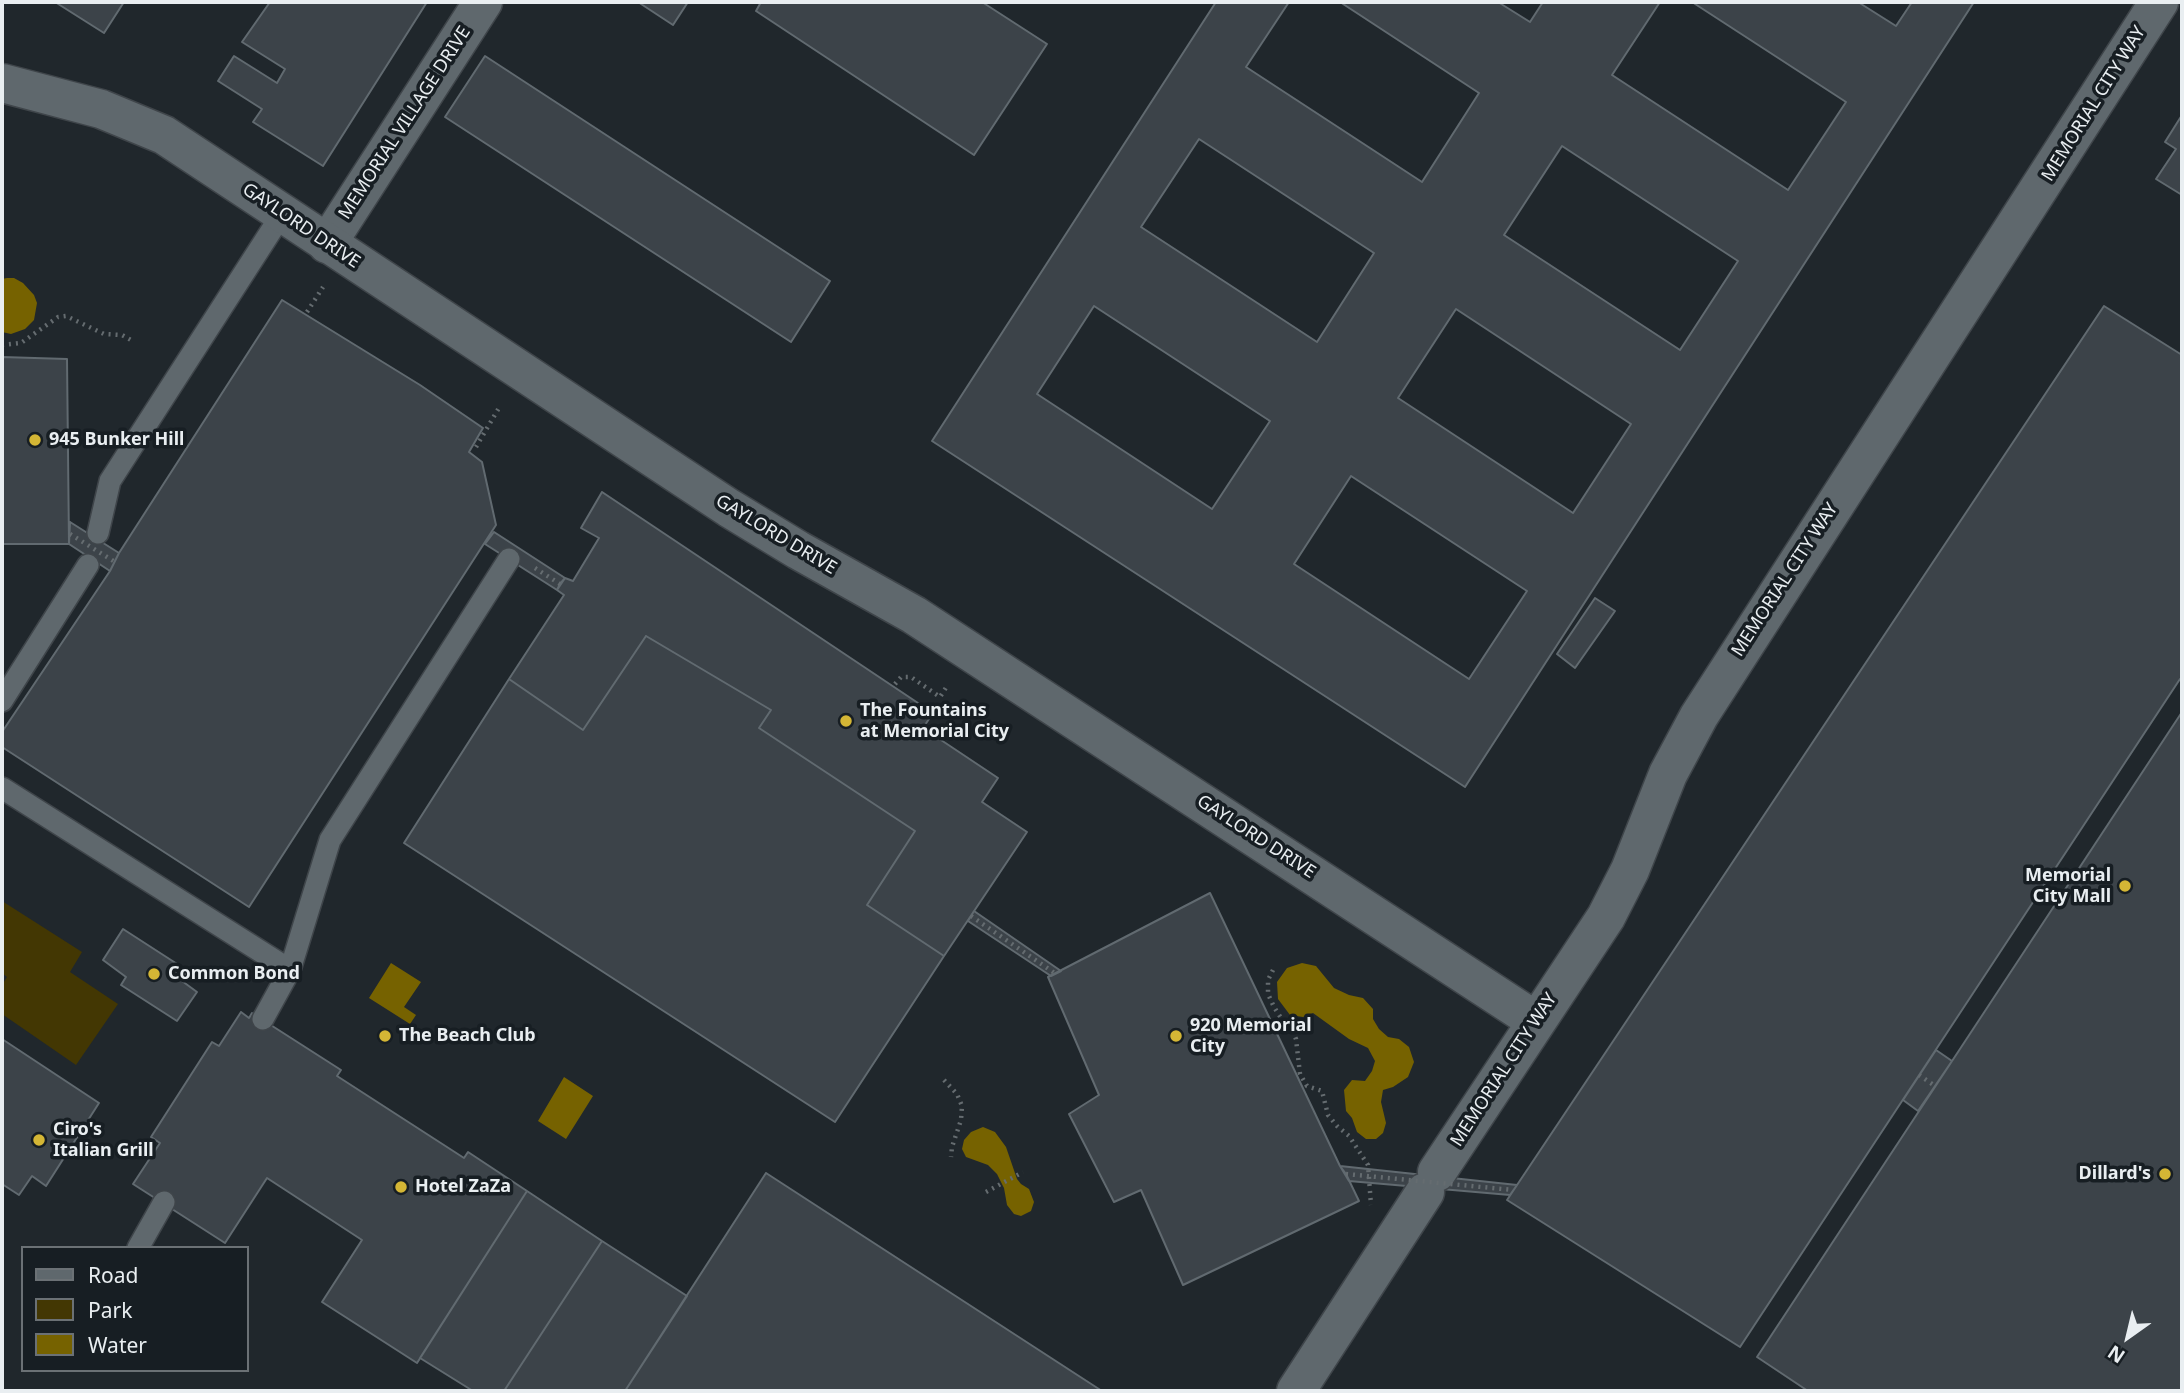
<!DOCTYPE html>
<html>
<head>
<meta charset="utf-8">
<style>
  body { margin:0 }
  #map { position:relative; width:2184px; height:1393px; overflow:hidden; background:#20272c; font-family:"Noto Sans",sans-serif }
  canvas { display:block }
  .frame { position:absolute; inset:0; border:4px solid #e9eef1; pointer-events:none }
  .legend { position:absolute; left:21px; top:1246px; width:228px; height:126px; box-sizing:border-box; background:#171e23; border:2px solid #6b7175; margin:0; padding:9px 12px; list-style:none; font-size:21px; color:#e9eef1 }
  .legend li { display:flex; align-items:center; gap:14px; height:35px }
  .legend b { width:35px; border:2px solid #6b7175 }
  .north { position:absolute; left:2093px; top:1302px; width:70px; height:70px; -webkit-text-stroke:5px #171e23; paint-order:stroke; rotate:214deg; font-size:19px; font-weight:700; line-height:28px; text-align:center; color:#e9eef1 }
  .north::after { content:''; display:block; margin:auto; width:24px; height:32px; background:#e9eef1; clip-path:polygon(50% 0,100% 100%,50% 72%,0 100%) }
</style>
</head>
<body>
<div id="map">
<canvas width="2184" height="1393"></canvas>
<div class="frame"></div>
<ul class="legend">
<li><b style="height:9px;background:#5f686d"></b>Road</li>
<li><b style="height:19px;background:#433703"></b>Park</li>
<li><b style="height:19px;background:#766200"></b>Water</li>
</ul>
<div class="north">N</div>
</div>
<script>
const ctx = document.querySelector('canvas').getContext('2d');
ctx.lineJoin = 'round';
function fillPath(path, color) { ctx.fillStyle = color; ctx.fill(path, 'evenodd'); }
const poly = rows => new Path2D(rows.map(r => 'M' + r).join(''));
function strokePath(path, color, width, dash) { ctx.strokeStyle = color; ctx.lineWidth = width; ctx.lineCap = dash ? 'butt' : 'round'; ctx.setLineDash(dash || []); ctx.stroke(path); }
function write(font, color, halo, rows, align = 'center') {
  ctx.font = font + ' "Noto Sans",sans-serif'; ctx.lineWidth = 7; ctx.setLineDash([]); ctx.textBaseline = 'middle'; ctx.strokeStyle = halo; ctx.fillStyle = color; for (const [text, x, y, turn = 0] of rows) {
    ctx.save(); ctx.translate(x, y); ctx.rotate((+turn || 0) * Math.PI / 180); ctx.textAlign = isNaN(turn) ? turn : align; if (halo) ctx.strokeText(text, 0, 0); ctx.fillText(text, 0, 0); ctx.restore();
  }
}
fillPath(poly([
  [2,901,82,952,70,972,118,1004,76,1065,2,1014,2,985,7,977,2,973]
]), '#433703');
fillPath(poly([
  [7,278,14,278,23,283,34,295,37,303,34,320,25,329,11,334,2,332,2,279],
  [391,963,421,982,404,1007,416,1015,410,1024,369,998],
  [1302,963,1316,966,1334,988,1349,995,1363,998,1373,1009,1373,1019,1379,1029,1388,1037,1399,1039,1409,1047,1414,1062,1408,1077,1393,1087,1383,1090,1381,1102,1386,1123,1383,1133,1376,1139,1366,1139,1357,1132,1352,1118,1346,1111,1344,1090,1352,1080,1365,1081,1372,1071,1375,1061,1368,1048,1349,1039,1313,1013,1303,1017,1290,1015,1278,999,1277,982,1287,968],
  [564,1077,593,1096,566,1139,538,1121],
  [983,1127,995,1132,1006,1147,1017,1179,1021,1184,1029,1189,1034,1202,1031,1211,1021,1216,1014,1214,1007,1205,1004,1188,997,1174,988,1165,966,1157,962,1149,964,1140,971,1132]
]), '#766200');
const building = poly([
  [55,2,124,2,104,33,55,2],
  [270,2,427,2,323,166,253,122,262,109,218,81,234,56,277,83,285,69,242,42,270,2],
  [638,2,688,2,673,25,638,2],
  [761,2,982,2,1047,44,974,155,756,11,761,2],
  [1216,2,1289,2,1246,67,1422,182,1479,93,1340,2,1498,2,1530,22,1543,2,1660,2,1612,75,1788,190,1846,102,1692,2,1858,2,1896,26,1912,2,1974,2,1465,787,932,441,1216,2],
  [1199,139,1374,253,1317,342,1141,227,1199,139],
  [1562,146,1738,261,1680,350,1504,235,1562,146],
  [1094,306,1270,421,1212,509,1037,394,1094,306],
  [1456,309,1631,424,1573,513,1398,398,1456,309],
  [1351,476,1527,591,1469,679,1294,564,1351,476],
  [485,56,830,281,791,342,445,117,485,56],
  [2182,115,2182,195,2156,179,2176,149,2165,142,2182,115],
  [282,300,420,385,483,428,469,452,482,462,496,525,249,907,2,747,2,732,110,571,119,553,282,300],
  [2104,306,2182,355,2182,680,2180,679,1740,1347,1507,1200,2104,306],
  [2,357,67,359,69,544,2,544,2,357],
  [602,492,933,713,923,728,998,778,982,802,1027,832,944,956,867,905,915,831,759,728,771,710,646,636,583,730,509,679,564,595,557,590,560,584,565,578,573,581,599,538,581,528,602,492],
  [70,522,119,553,110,571,69,544,70,522],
  [494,532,565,578,557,590,485,544,494,532],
  [1595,598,1615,611,1575,668,1557,654,1595,598],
  [646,636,771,710,759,728,915,831,867,905,944,956,835,1122,404,843,509,679,583,730,646,636],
  [2182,712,2182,1391,1808,1391,1757,1357,2182,712],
  [1210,893,1340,1166,1346,1174,1359,1201,1183,1285,1141,1190,1114,1202,1069,1114,1099,1095,1048,977,1210,893],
  [974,911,1061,971,1051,976,968,921,974,911],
  [123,929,188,971,182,981,197,992,177,1021,121,985,126,977,103,960,123,929],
  [241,1012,249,1018,252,1013,341,1070,337,1076,464,1158,468,1152,527,1191,417,1363,322,1302,362,1240,267,1178,225,1243,133,1184,160,1143,151,1137,212,1042,219,1046,241,1012],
  [2,1039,99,1103,46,1186,32,1176,19,1195,2,1184,2,1039],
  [1936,1050,1952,1061,1918,1111,1903,1100,1936,1050],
  [1340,1166,1517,1185,1510,1195,1349,1181,1340,1166],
  [766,1173,1102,1391,625,1391,766,1173],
  [527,1191,602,1241,504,1391,473,1391,420,1358,527,1191],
  [602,1241,687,1296,625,1391,504,1391,602,1241]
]);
fillPath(building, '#3c4349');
strokePath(building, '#616a70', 2);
const lane = poly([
  [98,533,110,481,282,214],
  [2,701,88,565],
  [2,788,290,970,330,840,509,559],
  [263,1019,290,970],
  [138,1248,164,1202]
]);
const street = poly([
  [327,244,483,2]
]);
const secondary = poly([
  [2,83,101,109,164,135,729,508,798,550,914,615,1536,1021],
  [1437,1172,1606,917,1630,870,1668,774,1699,716,2159,2],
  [1296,1391,1425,1192]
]);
strokePath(lane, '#3f454a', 24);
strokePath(street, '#3f454a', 41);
strokePath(secondary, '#3f454a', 41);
strokePath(poly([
  [307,312,323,287],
  [2,345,21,343,58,317,66,316,104,334,122,335,131,340],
  [476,447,500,406],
  [535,568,560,584],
  [895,684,901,677,911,677,940,697,947,686],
  [971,916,1056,974],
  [1273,970,1268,980,1268,994,1274,1007,1281,1018,1291,1028,1296,1039,1300,1074,1307,1086,1322,1091,1328,1115,1337,1126,1349,1136,1368,1165,1371,1205],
  [1919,1075,1935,1086],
  [944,1080,957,1094,962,1106,961,1120,952,1147,951,1157],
  [986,1192,1023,1172]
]), '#656c70', 4.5, [2, 5]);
strokePath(lane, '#5f686d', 21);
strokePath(street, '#5f686d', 38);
strokePath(secondary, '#5f686d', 38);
strokePath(poly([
  [70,534,115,562],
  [1346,1174,1513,1190]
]), '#656c70', 4.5, [2, 5]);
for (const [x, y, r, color] of [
  [35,440,7,"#d4b635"],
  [846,721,7,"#d4b635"],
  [2125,886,7,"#d4b635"],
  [154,974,7,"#d4b635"],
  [385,1036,7,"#d4b635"],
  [1176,1036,7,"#d4b635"],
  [39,1140,7,"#d4b635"],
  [2165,1174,7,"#d4b635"],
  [401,1187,7,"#d4b635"]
]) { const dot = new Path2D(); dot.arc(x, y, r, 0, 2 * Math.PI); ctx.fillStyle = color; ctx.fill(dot); strokePath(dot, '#171e23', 2.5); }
write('18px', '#e9eef1', '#171e23', [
  ["MEMORIAL CITY WAY",2094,104,-58],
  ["MEMORIAL VILLAGE DRIVE",405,123,-57],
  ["GAYLORD DRIVE",301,226,34],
  ["GAYLORD DRIVE",776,535,31],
  ["MEMORIAL CITY WAY",1785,580,-57],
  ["GAYLORD DRIVE",1256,837,33],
  ["MEMORIAL CITY WAY",1504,1070,-57]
]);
write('bold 18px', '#e9eef1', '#171e23', [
  ["945 Bunker Hill",49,440],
  ["The Fountains",860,711],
  ["at Memorial City",860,732],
  ["Memorial",2111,876,"right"],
  ["City Mall",2111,897,"right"],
  ["Common Bond",168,974],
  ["920 Memorial",1190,1026],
  ["City",1190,1047],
  ["The Beach Club",399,1036],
  ["Ciro's",53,1130],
  ["Italian Grill",53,1151],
  ["Dillard's",2151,1174,"right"],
  ["Hotel ZaZa",415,1187]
], 'left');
</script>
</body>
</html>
